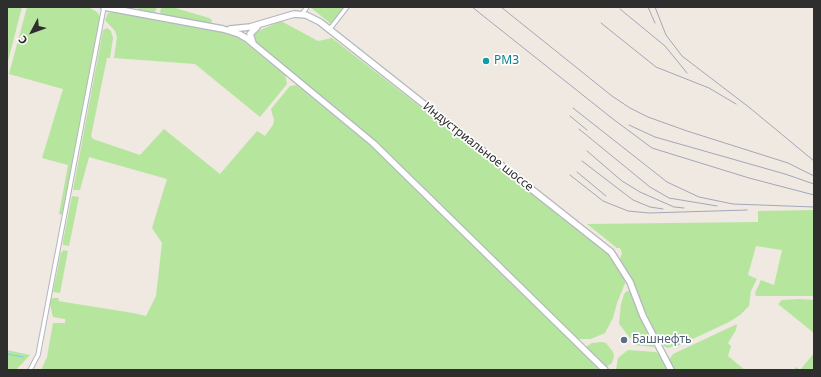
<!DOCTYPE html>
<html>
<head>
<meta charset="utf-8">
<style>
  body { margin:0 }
  #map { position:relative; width:821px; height:377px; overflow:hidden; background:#efe9e1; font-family:"Noto Sans",sans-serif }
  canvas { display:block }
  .frame { position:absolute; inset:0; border:8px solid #2e2e2e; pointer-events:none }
  .north { position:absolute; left:12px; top:12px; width:40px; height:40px; -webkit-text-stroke:3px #fff; paint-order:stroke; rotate:229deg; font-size:11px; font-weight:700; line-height:16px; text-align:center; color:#2e2e2e }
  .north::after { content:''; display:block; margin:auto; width:14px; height:18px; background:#2e2e2e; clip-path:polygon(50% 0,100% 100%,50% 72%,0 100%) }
</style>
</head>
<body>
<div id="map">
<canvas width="821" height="377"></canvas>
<div class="frame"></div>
<div class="north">С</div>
</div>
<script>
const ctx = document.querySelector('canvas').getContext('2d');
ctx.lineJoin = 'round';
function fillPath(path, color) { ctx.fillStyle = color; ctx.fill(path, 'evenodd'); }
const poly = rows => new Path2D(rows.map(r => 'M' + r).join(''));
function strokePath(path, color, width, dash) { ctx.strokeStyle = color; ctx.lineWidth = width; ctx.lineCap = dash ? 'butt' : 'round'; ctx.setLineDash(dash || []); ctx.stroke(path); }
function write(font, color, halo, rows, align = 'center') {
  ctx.font = font + ' "Noto Sans",sans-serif'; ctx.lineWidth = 3.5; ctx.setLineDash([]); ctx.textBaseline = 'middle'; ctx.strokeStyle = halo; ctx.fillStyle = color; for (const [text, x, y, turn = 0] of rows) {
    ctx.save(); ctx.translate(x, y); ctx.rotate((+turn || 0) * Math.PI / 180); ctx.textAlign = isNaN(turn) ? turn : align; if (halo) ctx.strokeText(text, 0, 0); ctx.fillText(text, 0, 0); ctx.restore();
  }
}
fillPath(poly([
  [7,7,22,7,7,65],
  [27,7,88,7,97,12,100,17,63,215,59,214,68,165,42,158,63,89,9,74],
  [137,7,157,7,155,12,152,13,139,10],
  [162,7,172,7,209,18,212,20,211,24,161,15,160,11],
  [310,7,344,7,331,24],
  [113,12,230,33,237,36,285,75,287,84,260,117,195,64,114,58,117,37,115,31,105,20,108,13],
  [281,21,318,41,332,38,609,254,626,281,617,303,613,318,605,333,591,339,576,339,377,143,256,45,253,36,256,32],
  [107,28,111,31,113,38,110,58,107,58,91,136,93,139,140,155,164,129,220,174,257,131,265,136,273,125,274,120,271,109,290,86,297,85,376,150,601,370,41,370,47,357,53,323,65,323,65,319,53,317,50,304,52,298,59,298,58,301,133,313,146,316,156,296,162,243,152,228,167,179,89,157,80,190,73,190,103,30],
  [72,196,79,197,69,246,63,245,63,241],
  [814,210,814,296,756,296,755,293,761,280,774,285,782,250,756,246,748,275,757,279,751,291,749,306,740,315,729,322,680,345,667,348,659,343,620,259,622,253,620,248,617,248,587,224,758,222,758,211],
  [63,250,68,251,60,293,53,292,61,252,63,252],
  [627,291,630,291,655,344,653,347,634,345,632,343,637,339,635,337,631,339,619,324,621,304,624,294],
  [799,299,814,300,814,333,778,304,782,300],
  [737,324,736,330,728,343,731,346,728,356,745,370,673,370,668,361,673,354],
  [602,342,606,343,613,352,614,356,612,363,605,368,587,350,587,346,592,343],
  [7,350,30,355,16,370,7,370],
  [628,350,656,352,659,354,667,370,616,370,618,358],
  [814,353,814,370,794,370,796,367,800,370]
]), '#b6e59e');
strokePath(poly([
  [7,354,23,357]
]), '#75cff0', 1);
const minor = poly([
  [302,14,307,7],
  [329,30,347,7],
  [30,370,38,355,104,7]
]);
const secondary = poly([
  [104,7,223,29,239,34,246,38,373,143,605,370],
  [230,29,250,27,294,14,306,15,320,22,611,252,630,282,643,316,671,370],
  [253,43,250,34,257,27]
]);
strokePath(minor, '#b4b7c1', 5.5);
strokePath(secondary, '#b4b7c1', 8);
strokePath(minor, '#fff', 3.5);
strokePath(secondary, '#fff', 5.5);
strokePath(poly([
  [472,7,613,119,652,148,749,178,814,195],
  [501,7,612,96,630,108,648,117,687,131,788,163,814,176],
  [648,7,655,23],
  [655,7,666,35,682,56,750,108,814,161],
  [620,9,665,46,687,73],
  [601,23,656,67,709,88,736,104],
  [573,108,667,182,699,197,733,204,814,207],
  [570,116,587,130],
  [629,125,655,137,785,174,814,184],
  [579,129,650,187,669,198,717,206],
  [587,151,622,181,640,192,674,207,684,208],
  [582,161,633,200,650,207,663,209],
  [577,172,606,196],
  [570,175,603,201,628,211,649,213,747,210]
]), '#a3a6b8', 1);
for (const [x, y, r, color] of [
  [486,61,4,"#0f9aa8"],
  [624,340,4,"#5c6f8a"]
]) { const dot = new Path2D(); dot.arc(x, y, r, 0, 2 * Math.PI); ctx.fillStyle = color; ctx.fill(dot); strokePath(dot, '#fff', 1.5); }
write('12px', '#0d838f', '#fff', [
  ["РМЗ",494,61]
], 'left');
write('12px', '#2e2e2e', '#fff', [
  ["Индустриальное шоссе",478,147,38]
]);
write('12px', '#4e5e75', '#fff', [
  ["Башнефть",632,340]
], 'left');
</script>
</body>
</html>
